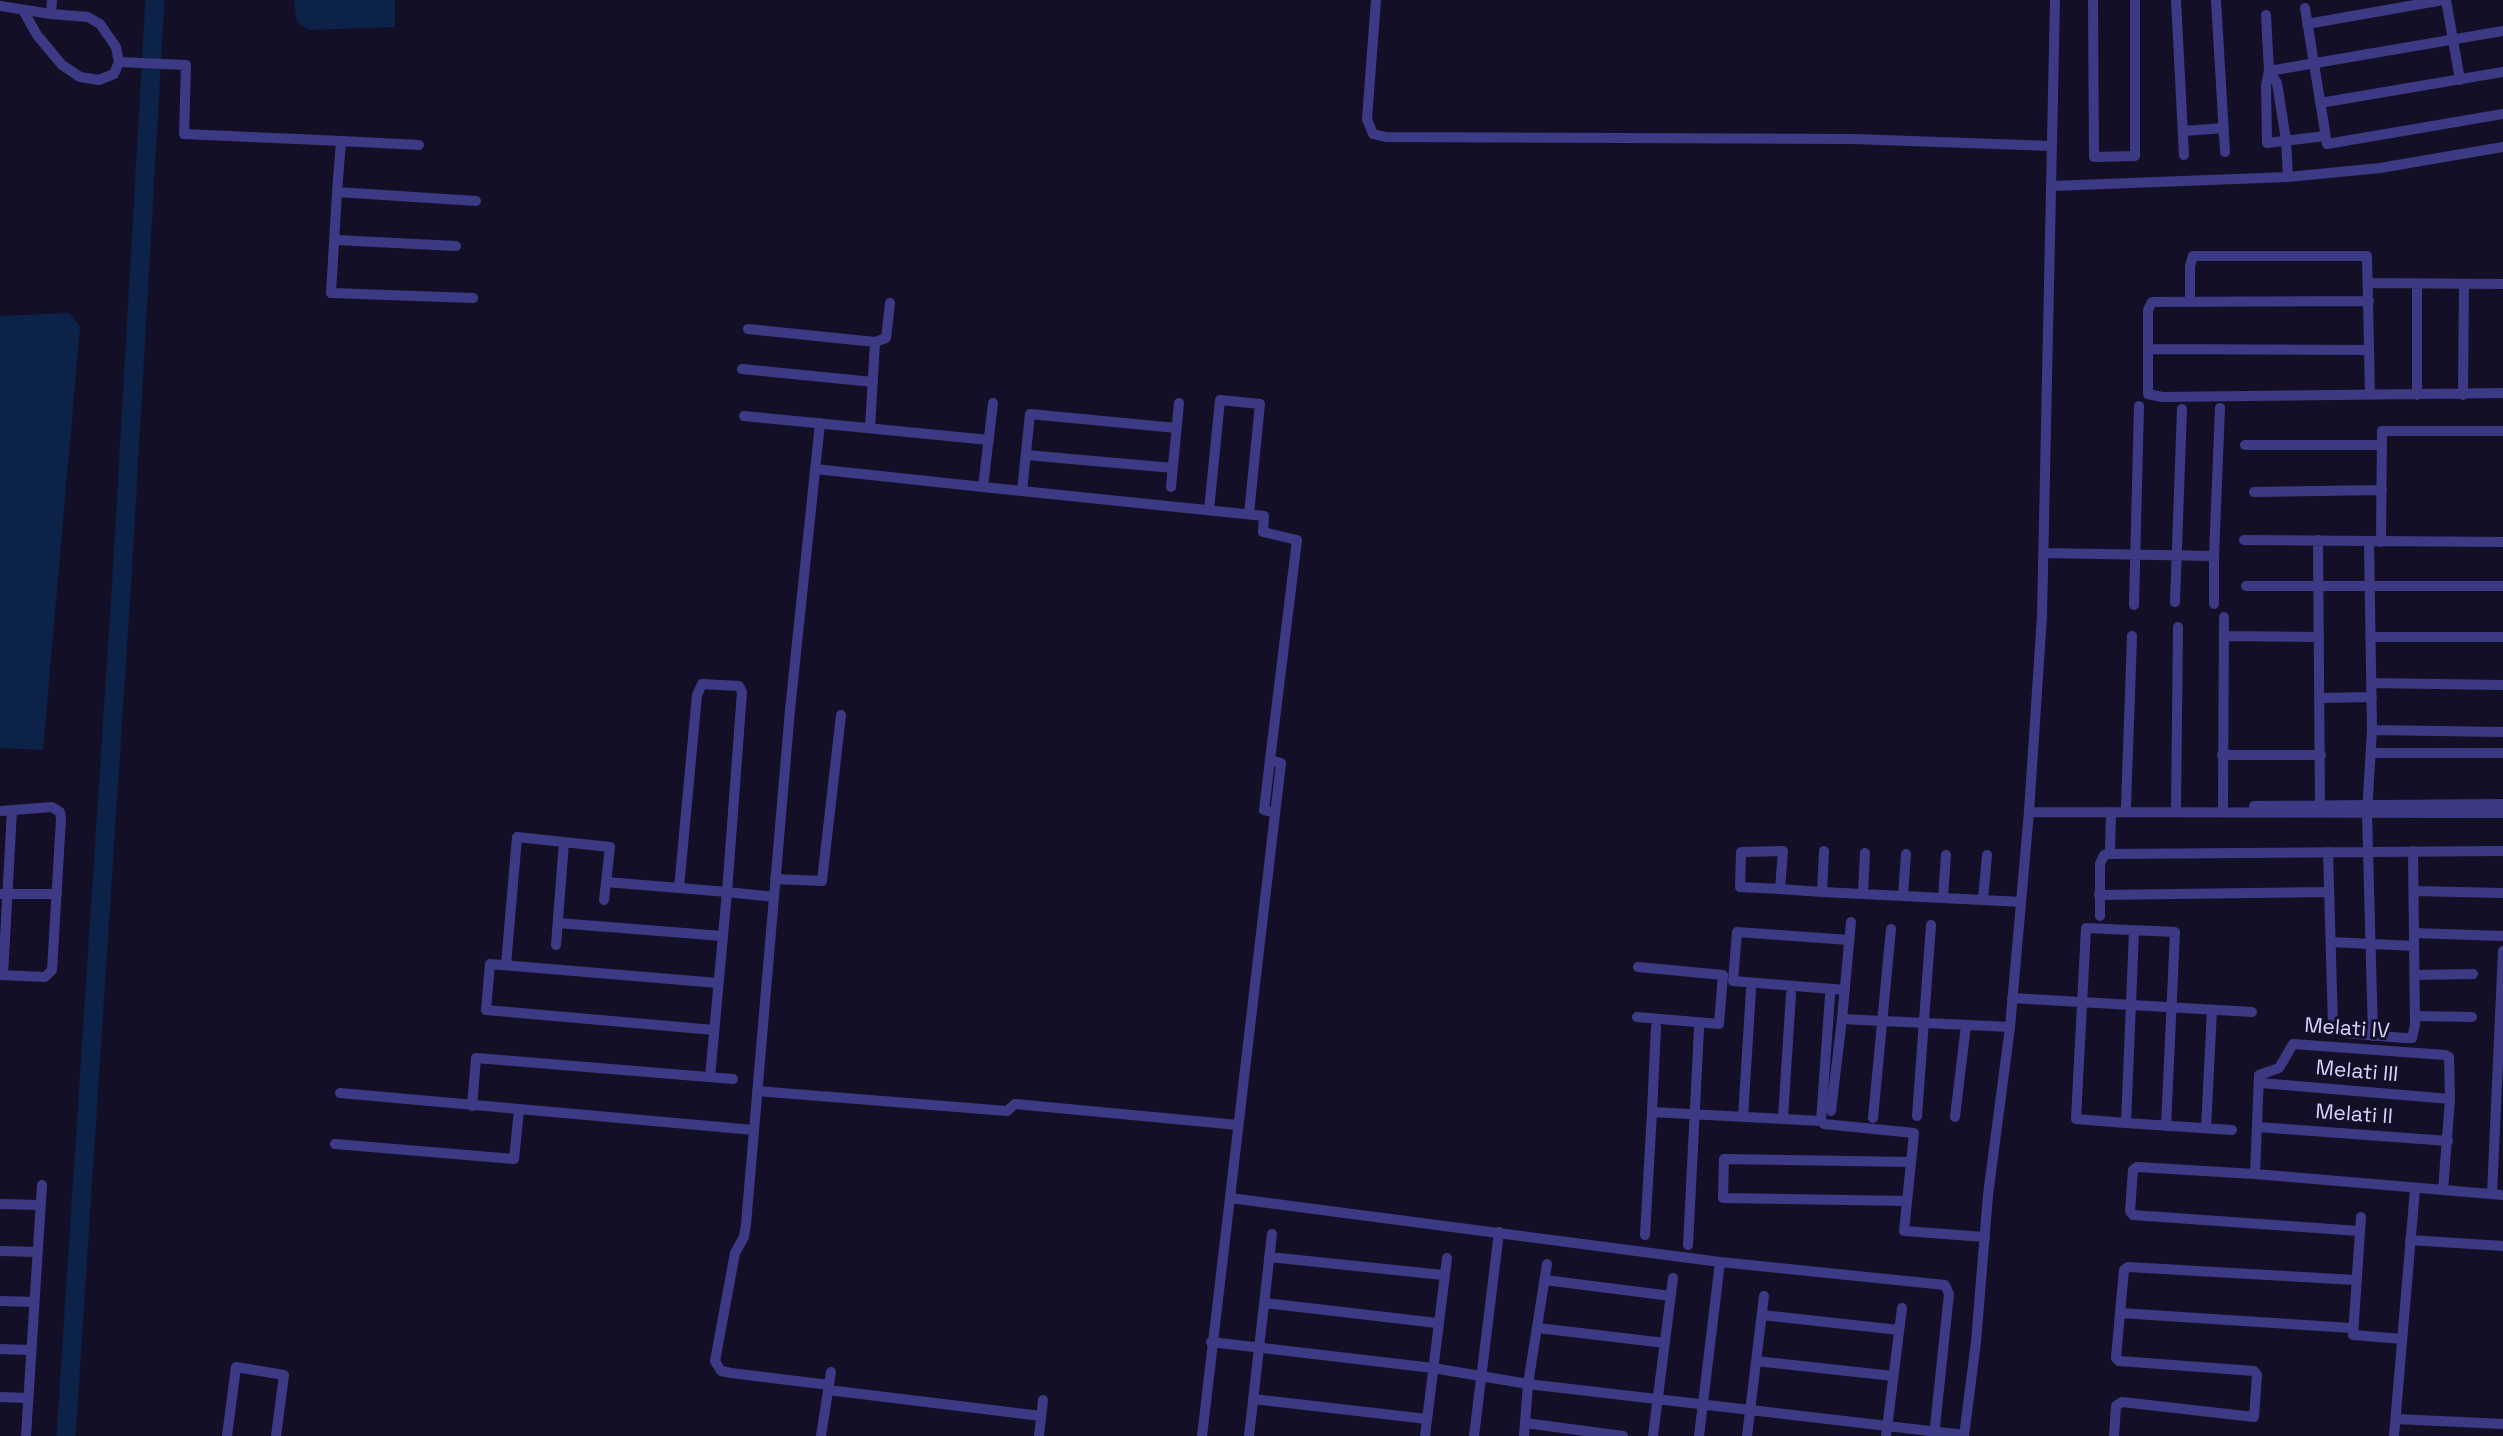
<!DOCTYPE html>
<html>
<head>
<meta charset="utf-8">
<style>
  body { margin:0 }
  canvas { display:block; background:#130f26 }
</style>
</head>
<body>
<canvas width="2503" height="1436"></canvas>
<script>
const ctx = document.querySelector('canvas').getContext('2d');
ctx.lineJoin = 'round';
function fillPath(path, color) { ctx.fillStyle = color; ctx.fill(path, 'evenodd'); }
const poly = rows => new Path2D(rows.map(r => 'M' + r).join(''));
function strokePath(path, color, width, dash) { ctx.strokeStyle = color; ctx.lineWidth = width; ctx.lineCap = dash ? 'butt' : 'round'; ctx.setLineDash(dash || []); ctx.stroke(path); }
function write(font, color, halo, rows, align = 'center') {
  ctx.font = font + ' "Space Grotesk",sans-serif'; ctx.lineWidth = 6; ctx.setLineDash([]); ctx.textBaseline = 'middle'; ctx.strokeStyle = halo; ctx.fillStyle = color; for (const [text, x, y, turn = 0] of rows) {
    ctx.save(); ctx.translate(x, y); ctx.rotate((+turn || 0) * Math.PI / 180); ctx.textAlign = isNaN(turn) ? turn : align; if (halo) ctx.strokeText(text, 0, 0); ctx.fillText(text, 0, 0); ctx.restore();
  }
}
fillPath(poly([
  [294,0,395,0,395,27,309,30,297,22],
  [69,313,80,327,43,750,0,748,0,316]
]), '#0c2248');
strokePath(poly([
  [66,1436,122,577,155,0]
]), '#0c2248', 19);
strokePath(poly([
  [1376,0,1367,119,1373,134,1386,137,1854,139,2052,146],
  [2093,0,2094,157,2135,156,2135,0],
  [2176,0,2184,155],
  [2216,0,2225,152],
  [2446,0,2460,80],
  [0,6,51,14,52,0],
  [2305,8,2327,144,2503,114],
  [23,10,37,35,62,65,80,77,99,80,114,74,119,62,116,47,100,24,88,17,51,14],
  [2266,15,2269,71,2266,85,2267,143,2325,136],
  [2307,24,2443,0],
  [119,62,186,65,184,134,341,141,337,192],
  [2320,103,2503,72],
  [2183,131,2224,128],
  [341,141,419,145],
  [2288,177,2286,140,2277,83,2269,71,2503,31],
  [2052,186,2288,177,2380,168,2503,147],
  [335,240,456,246],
  [2369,283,2503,284],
  [2417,284,2417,395],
  [473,298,331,293,337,192,476,201],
  [2369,301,2152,302,2148,310,2148,394,2162,397,2503,393],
  [2190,302,2190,266,2193,256,2367,256,2370,395],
  [748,329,875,342],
  [2148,349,2369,350],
  [742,369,873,382],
  [2463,395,2464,284],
  [744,416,989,440],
  [820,423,790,710,746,1224,744,1237,735,1253,715,1361,721,1371,731,1373,829,1385],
  [870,428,875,342,886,338,890,303],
  [2245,445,2381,445],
  [1026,455,1173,468],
  [815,469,983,487,993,403],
  [983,487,1264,516,1263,532,1297,540,1270,760,1281,763,1202,1436],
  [1171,487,1179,403],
  [1022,491,1030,414,1176,428],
  [2254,492,2382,490],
  [1209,510,1220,400,1260,404,1249,514],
  [2244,540,2503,542],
  [2318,540,2320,805],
  [2369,542,2372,730,2367,813,2373,1036],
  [2381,542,2382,431,2503,431],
  [2043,553,2214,556,2220,408],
  [2214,556,2214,604],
  [2246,586,2503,586],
  [2175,602,2182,409],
  [2134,605,2139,406],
  [2224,636,2319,637],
  [2370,637,2503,637],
  [2371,683,2503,685],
  [2320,698,2372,697],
  [2372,730,2503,732],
  [2371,753,2503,753],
  [2222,755,2321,755],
  [1270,760,1264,810,1275,813],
  [2126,806,2132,636],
  [2176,806,2178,627],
  [2223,806,2224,617],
  [2254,806,2503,804],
  [0,811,52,807,60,812,61,819,52,970,45,977,0,975],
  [2029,812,2503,813],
  [2328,852,2333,1026,2346,1033,2404,1038,2412,1038,2415,1025,2413,851],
  [2110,854,2111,812],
  [775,879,822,881,841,715],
  [606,882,679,888],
  [1780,889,1783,851,1741,852,1740,887,1780,889,1822,892,1943,898,1983,900,2021,902],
  [2414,891,2503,893],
  [1822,892,1824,851],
  [0,894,57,894],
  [1863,894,1865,853],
  [2099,895,2328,892],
  [1903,896,1906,854],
  [1943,898,1946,855],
  [1983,900,1987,855],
  [2100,916,2100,864,2104,855,2110,854,2503,851],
  [558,923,722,936],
  [2414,933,2503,936],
  [2331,942,2414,946],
  [556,945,564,842],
  [506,965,517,837,610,847,604,900],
  [3,975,12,810],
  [2414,975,2473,974],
  [1845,990,1733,981,1737,932,1849,940],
  [2012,998,2252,1012],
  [2415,1016,2472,1017],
  [1637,1017,1719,1024,1723,975,1638,967],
  [1842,1019,1851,922],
  [714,1030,486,1010,490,964,718,983],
  [710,1077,727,892,679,888,697,695,702,684,739,686,742,692,727,892,774,897],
  [2261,1083,2450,1099],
  [757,1091,1007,1111,1015,1104,1238,1125],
  [340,1093,754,1130],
  [472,1106,476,1058,733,1079],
  [1831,1111,1842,1019,2010,1027],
  [1652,1112,1656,1027],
  [1917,1116,1931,925],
  [1743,1117,1751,990],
  [1955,1117,1966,1025],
  [1783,1118,1791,994],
  [1873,1118,1891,929],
  [1821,1121,1830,996],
  [2126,1123,2134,931],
  [2166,1126,2175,932,2086,928,2076,1119,2126,1123,2232,1130],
  [2258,1127,2448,1141],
  [2206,1128,2212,1010],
  [335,1144,514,1159,519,1110],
  [2255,1174,2259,1075,2279,1068,2293,1044,2445,1055,2449,1057,2450,1099,2443,1190],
  [2492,1194,2503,951],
  [1230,1198,1720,1262,1945,1285,1949,1294,1934,1436],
  [1907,1201,1723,1198,1724,1159,1911,1162],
  [0,1204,40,1205],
  [2361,1217,2353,1335,2402,1339],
  [2359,1231,2133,1215,2130,1211,2133,1170,2137,1167,2255,1174,2503,1195],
  [1645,1235,1652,1112,1821,1121,1824,1124,1914,1133,1904,1231,1985,1237],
  [2410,1240,2503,1246],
  [1688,1245,1699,1029],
  [0,1251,36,1252],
  [1269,1257,1443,1275],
  [1545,1280,1671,1296],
  [0,1301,33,1302],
  [1265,1303,1437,1323],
  [1762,1315,1899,1330],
  [1538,1328,1665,1343],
  [2351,1328,2120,1313,2124,1270,2128,1267,2355,1280],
  [1211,1342,1433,1368,1528,1384,1964,1435],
  [0,1349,30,1350],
  [1756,1361,1893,1376],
  [828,1390,1041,1416],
  [0,1397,27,1398],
  [1253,1399,1427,1419],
  [2396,1419,2503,1424],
  [1525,1423,1623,1436],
  [26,1436,42,1185],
  [227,1436,236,1367,284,1375,276,1436],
  [821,1436,831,1372],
  [1039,1436,1043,1400],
  [1249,1436,1272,1234],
  [1425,1436,1447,1258],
  [1474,1436,1499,1232],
  [1524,1436,1528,1384,1547,1264],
  [1653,1436,1673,1278],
  [1699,1436,1720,1262],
  [1747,1436,1764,1296],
  [1886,1436,1902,1308],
  [1964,1436,1976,1342,1988,1195,2010,1027,2029,812,2042,616,2055,0],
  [2114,1436,2116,1406,2122,1402,2254,1417,2257,1375,2254,1371,2119,1361,2116,1358,2120,1313],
  [2394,1436,2415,1189]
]), '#3d3a85', 10);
write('21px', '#d9d4ff', '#130f26', [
  ["Melati IV",2347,1029,4],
  ["Melati III",2357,1072,5],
  ["Melati II",2354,1115,4]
]);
</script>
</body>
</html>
